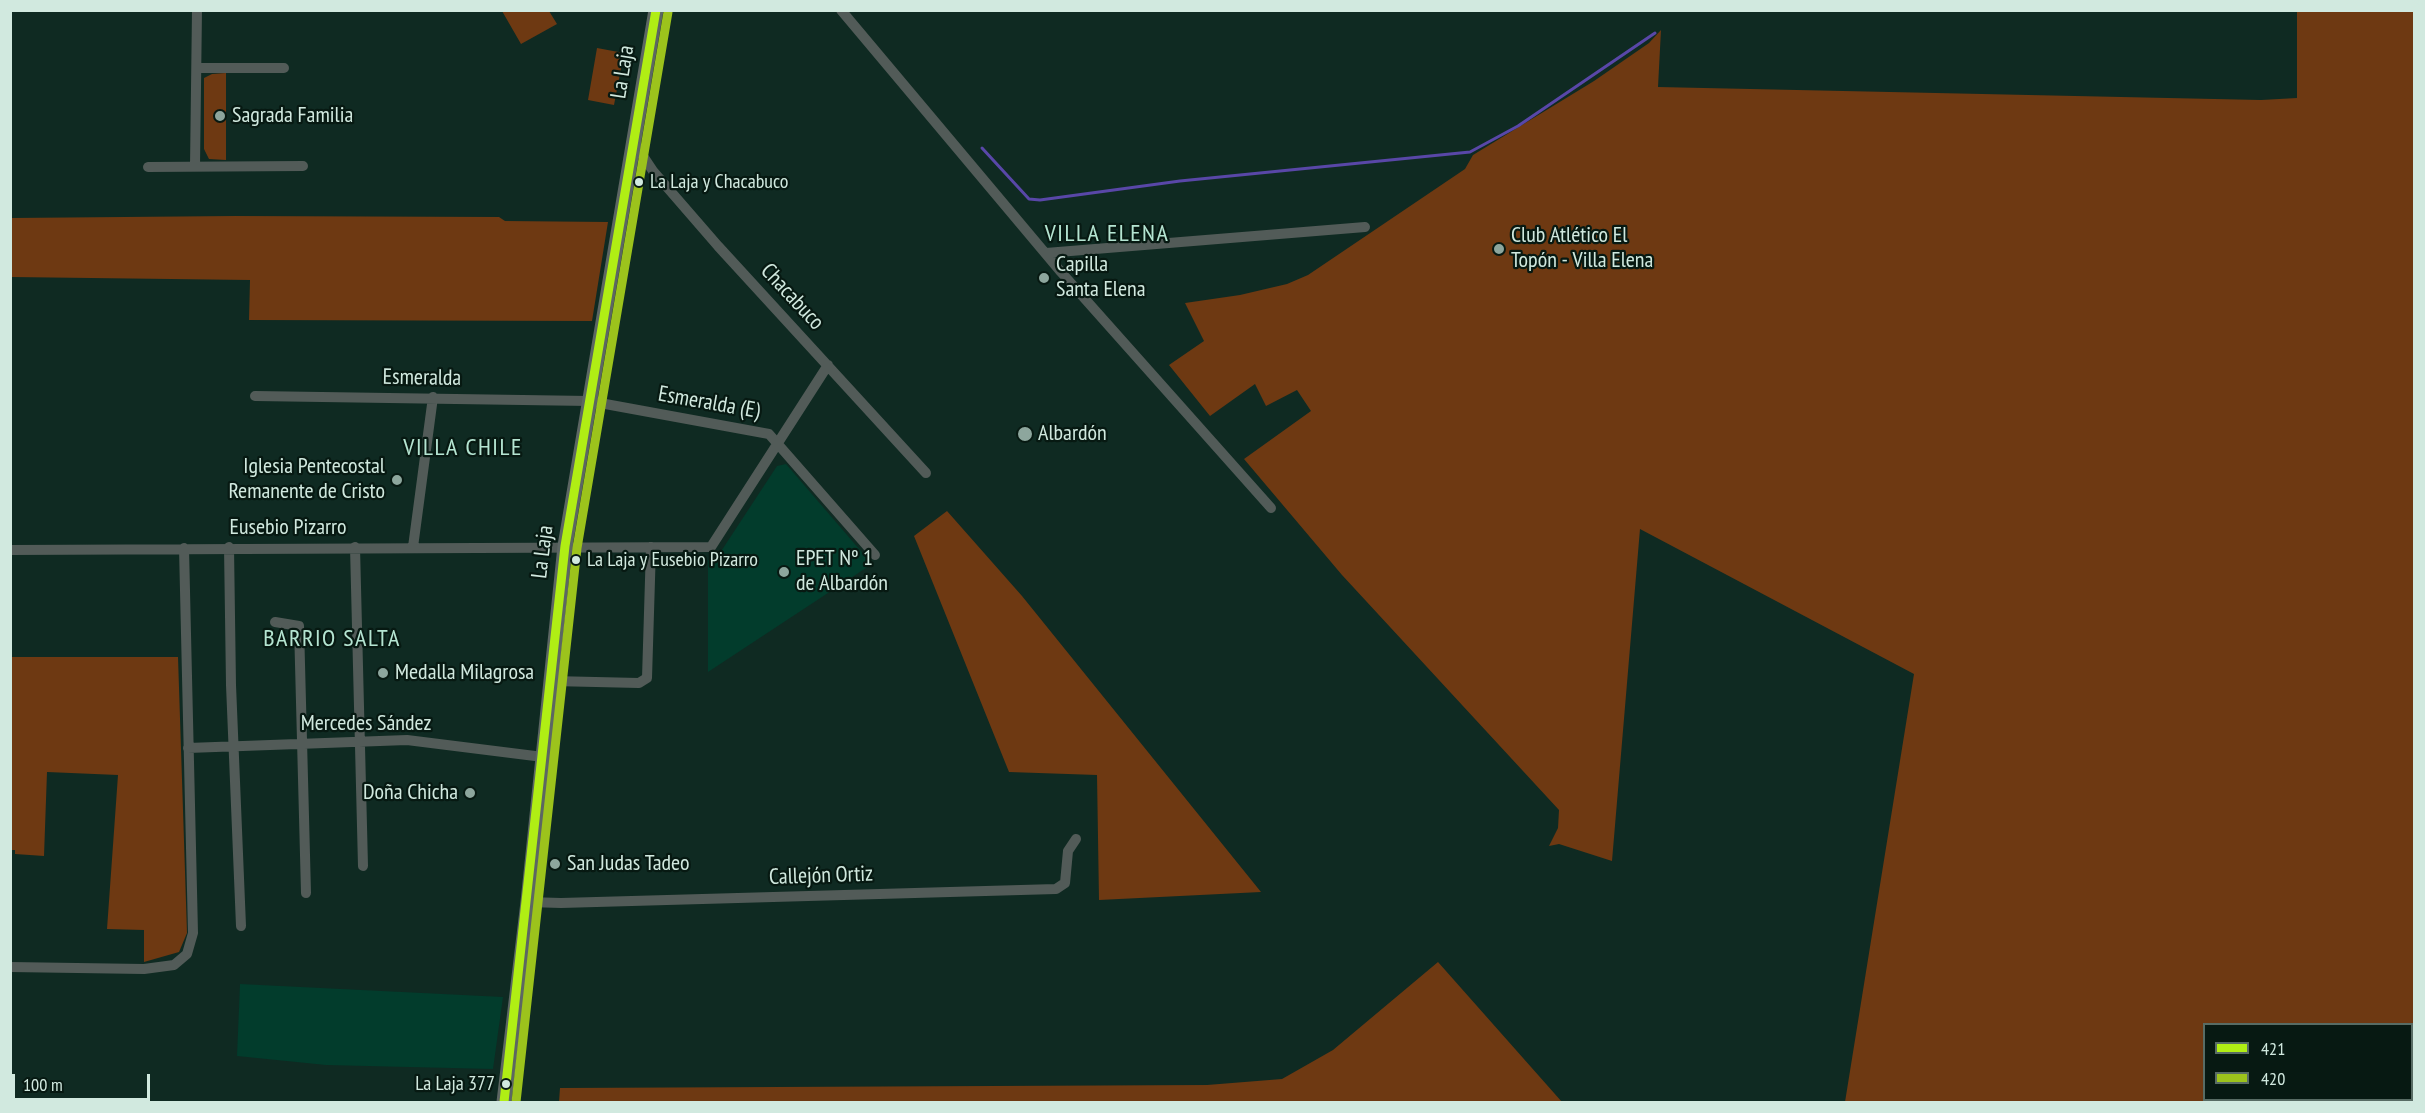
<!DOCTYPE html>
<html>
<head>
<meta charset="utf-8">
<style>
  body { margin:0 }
  #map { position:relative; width:2425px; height:1113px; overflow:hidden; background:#0f2a22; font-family:"PT Sans Narrow",sans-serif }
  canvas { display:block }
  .frame { position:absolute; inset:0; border:12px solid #d1e9df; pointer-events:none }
  .legend { position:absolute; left:2203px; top:1023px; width:210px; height:78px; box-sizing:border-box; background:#071912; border:2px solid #586c64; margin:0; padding:8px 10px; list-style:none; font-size:18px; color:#d1e9df }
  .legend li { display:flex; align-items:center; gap:12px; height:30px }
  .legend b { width:30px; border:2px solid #586c64 }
  .scale { position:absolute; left:12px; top:1074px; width:138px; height:27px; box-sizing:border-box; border:3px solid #d1e9df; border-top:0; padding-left:8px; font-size:18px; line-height:21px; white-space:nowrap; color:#d1e9df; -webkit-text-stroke:4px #071912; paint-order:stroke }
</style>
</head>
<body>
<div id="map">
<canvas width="2425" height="1113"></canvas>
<div class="frame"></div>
<ul class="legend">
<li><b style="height:8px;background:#b0ee14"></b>421</li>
<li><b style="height:8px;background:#9cc31c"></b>420</li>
</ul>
<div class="scale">100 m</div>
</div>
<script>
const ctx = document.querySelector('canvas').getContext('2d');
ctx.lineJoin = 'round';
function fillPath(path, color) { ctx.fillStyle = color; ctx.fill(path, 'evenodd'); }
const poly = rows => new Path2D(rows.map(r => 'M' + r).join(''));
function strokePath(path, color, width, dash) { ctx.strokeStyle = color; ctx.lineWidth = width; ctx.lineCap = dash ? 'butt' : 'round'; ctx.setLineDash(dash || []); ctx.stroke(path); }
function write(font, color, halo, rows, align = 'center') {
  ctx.font = font + ' "PT Sans Narrow",sans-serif'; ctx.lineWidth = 4.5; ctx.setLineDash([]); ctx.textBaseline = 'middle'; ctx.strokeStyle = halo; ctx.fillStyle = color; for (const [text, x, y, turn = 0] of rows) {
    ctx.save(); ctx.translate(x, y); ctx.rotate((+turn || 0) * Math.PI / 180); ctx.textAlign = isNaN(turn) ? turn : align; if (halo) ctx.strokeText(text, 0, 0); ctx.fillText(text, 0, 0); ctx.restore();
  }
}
fillPath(poly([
  [786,464,872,564,708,672,708,560,716,559,777,466],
  [240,984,503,997,493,1069,326,1065,237,1056]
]), '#023c2c');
fillPath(poly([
  [502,11,549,11,557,24,521,44],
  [2297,11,2414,11,2414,1102,1845,1102,1914,674,1640,529,1612,861,1559,844,1549,846,1558,828,1559,810,1342,575,1244,459,1311,411,1297,390,1266,406,1255,384,1210,416,1169,365,1204,341,1185,303,1240,295,1287,284,1308,275,1465,169,1473,155,1594,81,1649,43,1661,30,1658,87,2261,100,2297,98],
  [2204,1024,2412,1024,2412,1100,2204,1100],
  [597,48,624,53,614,105,588,100],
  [226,73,226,160,209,159,204,149,204,78,212,74],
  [235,216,499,217,505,221,608,222,592,321,249,320,250,280,11,277,11,218],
  [947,511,1022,596,1261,892,1099,900,1097,775,1009,772,914,536],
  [10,657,178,657,187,933,179,952,144,962,144,930,107,929,118,775,47,772,44,856,15,854,15,850,11,850],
  [1438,962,1562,1102,559,1102,560,1088,1207,1085,1282,1079,1333,1050]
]), '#6e3912');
strokePath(poly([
  [982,148,1029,199,1040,200,1180,181,1470,152,1518,126,1655,33]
]), '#5947a8', 3);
strokePath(poly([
  [841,10,1061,272,1271,508],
  [198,68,284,68],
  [635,144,653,171,718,246,926,473],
  [195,166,197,10],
  [148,167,303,166],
  [1046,253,1365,227],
  [255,396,589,401,769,434,875,555],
  [229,547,231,685,241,926],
  [355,547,363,866],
  [413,547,433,397],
  [10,550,711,547,828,365],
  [275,622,299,626,306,893],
  [552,681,639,683,647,678,651,547],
  [188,748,407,740,543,757],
  [528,902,561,903,1056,889,1065,883,1068,851,1076,839],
  [10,967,144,969,174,965,187,954,193,933,184,548]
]), '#525b58', 10);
strokePath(poly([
  [504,1102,528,902,565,546,656,10]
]), '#5c6663', 15);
strokePath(poly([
  [504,1102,565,546,656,10]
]), '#b0ee14', 9);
strokePath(poly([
  [516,1102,577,548,668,12]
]), '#9cc31c', 9);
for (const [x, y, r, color] of [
  [220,116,6,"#8da69d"],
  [639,182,5,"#d1e9df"],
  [1499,249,6,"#8da69d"],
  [1044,278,6,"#8da69d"],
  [1025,434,8,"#8da69d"],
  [397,480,6,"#8da69d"],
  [576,560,5,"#d1e9df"],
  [784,572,6,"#8da69d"],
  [383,673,6,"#8da69d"],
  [470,793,6,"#8da69d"],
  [555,864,6,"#8da69d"],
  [506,1084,5,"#d1e9df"]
]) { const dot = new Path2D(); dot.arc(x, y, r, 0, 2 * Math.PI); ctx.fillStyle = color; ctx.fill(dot); strokePath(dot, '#071912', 2); }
write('20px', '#d1e9df', '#071912', [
  ["La Laja y Chacabuco",650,182],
  ["La Laja y Eusebio Pizarro",587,560],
  ["La Laja 377",495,1084,"right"]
], 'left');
write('22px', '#d1e9df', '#071912', [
  ["La Laja",623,72,-81],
  ["Chacabuco",792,297,47],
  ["Esmeralda",422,378,1],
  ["Esmeralda (E)",709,403,10],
  ["Eusebio Pizarro",288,528],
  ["La Laja",543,552,-83],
  ["Mercedes Sández",366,724],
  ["Callejón Ortiz",821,876,-2]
]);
write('22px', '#d1e9df', '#071912', [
  ["Sagrada Familia",232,116],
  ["Club Atlético El",1511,236],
  ["Topón - Villa Elena",1511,261],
  ["Capilla",1056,265],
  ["Santa Elena",1056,290],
  ["Albardón",1038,434],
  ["Iglesia Pentecostal",385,467,"right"],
  ["Remanente de Cristo",385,492,"right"],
  ["EPET Nº 1",796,559],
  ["de Albardón",796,584],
  ["Medalla Milagrosa",395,673],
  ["Doña Chicha",458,793,"right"],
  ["San Judas Tadeo",567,864]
], 'left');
ctx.letterSpacing = '1.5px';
write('24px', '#b5e5d2', '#071912', [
  ["VILLA ELENA",1107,234],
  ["VILLA CHILE",463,448],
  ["BARRIO SALTA",332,639]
]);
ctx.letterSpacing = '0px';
</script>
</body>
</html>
